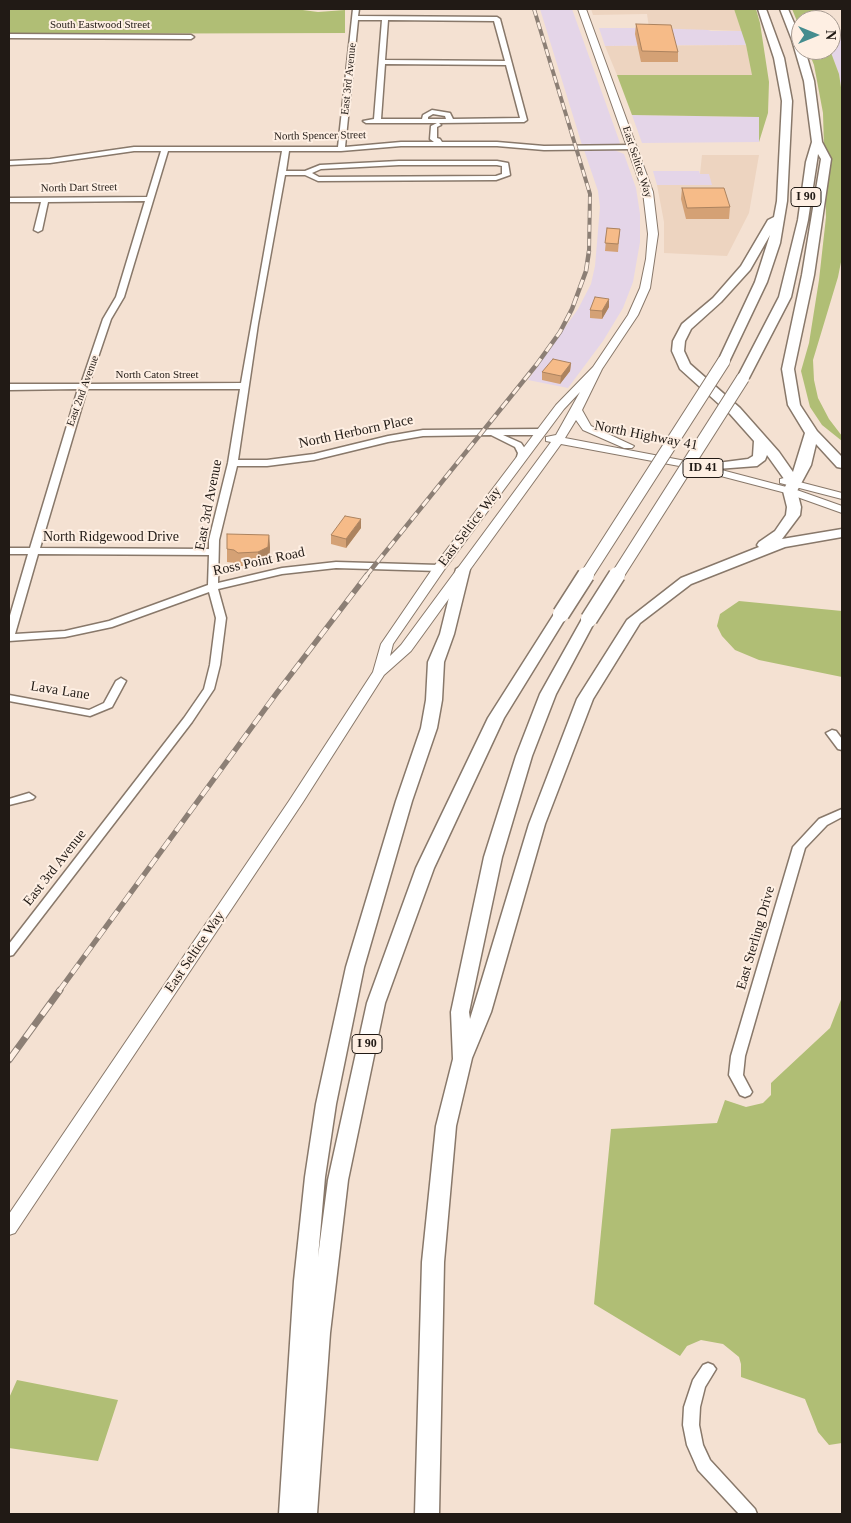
<!DOCTYPE html>
<html>
<head>
<meta charset="utf-8">
<style>
  body { margin:0 }
  #map { position:relative; width:851px; height:1523px; overflow:hidden; background:#f4e1d2; font-family:"Times New Roman",serif }
  canvas { display:block }
  .frame { position:absolute; inset:0; border:10px solid #211a15; pointer-events:none }
  .north { position:absolute; left:791px; top:10px; width:50px; height:50px; box-sizing:border-box; background:#feefe3; border:1px solid #a69a91; border-radius:50%; rotate:90deg; font-size:14px; font-weight:700; line-height:20px; text-align:center; color:#211a15 }
  .north::after { content:''; display:block; margin:auto; width:18px; height:22px; background:#458d8f; clip-path:polygon(50% 0,100% 100%,50% 72%,0 100%) }
</style>
</head>
<body>
<div id="map">
<canvas width="851" height="1523"></canvas>
<div class="frame"></div>
<div class="north">N</div>
</div>
<script>
const ctx = document.querySelector('canvas').getContext('2d');
ctx.lineJoin = 'round';
function fillPath(path, color) { ctx.fillStyle = color; ctx.fill(path, 'evenodd'); }
const poly = rows => new Path2D(rows.map(r => 'M' + r).join(''));
function strokePath(path, color, width, dash) { ctx.strokeStyle = color; ctx.lineWidth = width; ctx.lineCap = dash ? 'butt' : 'round'; ctx.setLineDash(dash || []); ctx.stroke(path); }
function write(font, color, halo, rows, align = 'center') {
  ctx.font = font + ' "Times New Roman",serif'; ctx.lineWidth = 4; ctx.setLineDash([]); ctx.textBaseline = 'middle'; ctx.strokeStyle = halo; ctx.fillStyle = color; for (const [text, x, y, turn = 0] of rows) {
    ctx.save(); ctx.translate(x, y); ctx.rotate((+turn || 0) * Math.PI / 180); ctx.textAlign = isNaN(turn) ? turn : align; if (halo) ctx.strokeText(text, 0, 0); ctx.fillText(text, 0, 0); ctx.restore();
  }
}
fillPath(poly([
  [540,9,572,9,620,143,618,144,582,145],
  [599,28,702,28,711,31,742,31,746,45,605,46],
  [831,32,842,32,842,94,839,74,830,50],
  [632,115,759,117,759,142,642,143],
  [584,150,614,150,624,154,636,188,640,214,640,242,633,282,623,308,603,341,568,388,528,380,578,309,591,284,595,266,600,207,598,191],
  [653,171,699,171,700,174,709,174,713,185,657,185]
]), '#e4d5e8');
fillPath(poly([
  [591,9,734,9,742,31,649,28,647,14,593,15],
  [746,45,753,75,617,75,605,46],
  [702,155,759,155,749,213,727,256,664,253,664,222,657,185,712,185,709,174,700,174]
]), '#edd4c0');
fillPath(poly([
  [9,9,295,9,318,12,345,10,345,33,9,34],
  [734,9,756,9,760,23,769,82,768,113,759,142,759,117,632,115,617,75,752,75,746,45],
  [792,9,813,9,818,20,801,20,801,31],
  [808,50,830,50,839,74,842,94,842,257,838,277,813,360,814,380,818,398,829,419,842,436,842,441,822,425,810,407,801,371,809,343,819,280,826,217,823,113,814,65],
  [739,601,842,611,842,677,759,660,735,650,722,636,717,626,720,614],
  [842,997,842,1443,829,1445,818,1432,805,1399,741,1377,741,1364,739,1357,723,1344,701,1340,687,1346,680,1356,594,1304,611,1129,717,1123,725,1100,746,1107,763,1103,771,1095,771,1083,830,1028],
  [17,1380,118,1400,98,1461,9,1448,9,1398]
]), '#b0be75');
const minor = poly([
  [353,9,359,9,358,16,497,17,500,19,527,120,524,122,439,123,441,125,437,127,437,138,440,139,442,142,497,142,544,146,633,145,637,147,633,149,544,150,497,146,401,146,341,151,289,151,286,171,305,171,320,165,399,161,497,161,508,163,510,175,496,180,318,181,305,175,285,175,258,324,238,460,267,460,314,454,388,436,423,430,541,429,546,432,541,435,503,435,521,443,528,453,525,459,522,460,517,457,518,453,515,447,491,435,423,436,388,442,314,460,267,466,237,466,219,540,218,583,282,568,336,562,439,565,444,568,439,571,336,568,282,574,218,589,226,618,220,665,214,689,192,722,13,955,9,956,9,944,184,718,204,689,210,665,216,618,209,592,112,627,65,637,9,641,9,619,28,554,9,554,9,548,30,548,78,389,9,390,9,384,81,384,103,319,116,297,145,201,48,202,42,230,38,232,34,230,41,202,9,202,9,198,147,197,161,151,134,151,50,163,9,165,9,161,50,159,134,147,338,147,353,9],
  [358,20,382,20,374,119,363,121,366,123,437,123,431,126,430,139,434,142,401,142,345,147,358,20],
  [388,20,494,21,505,61,385,60,388,20],
  [385,64,506,65,520,118,453,119,450,113,432,110,423,115,422,119,381,119,385,64],
  [433,114,445,116,446,119,428,119,428,117,433,114],
  [168,151,282,151,241,383,89,384,111,319,124,297,168,151],
  [399,165,497,165,502,166,502,174,496,176,319,177,312,173,321,169,399,165],
  [87,389,240,389,228,463,209,540,209,549,40,548,87,389],
  [38,554,209,555,208,585,109,621,65,631,15,634,38,554],
  [9,34,191,35,194,37,191,39,9,38,9,34],
  [121,678,126,681,112,707,90,716,9,701,9,695,89,710,104,703,116,681,121,678],
  [832,730,836,731,842,739,842,750,838,749,826,733,832,730],
  [29,793,35,797,33,799,9,805,9,799,29,793],
  [842,809,842,817,827,825,805,848,745,1056,743,1075,752,1092,750,1095,745,1097,740,1095,729,1075,731,1056,793,847,819,819,842,809],
  [708,1363,713,1365,716,1369,705,1387,700,1407,699,1425,703,1445,710,1460,755,1509,757,1514,739,1514,698,1470,687,1445,683,1425,684,1407,693,1380,703,1365,708,1363]
]);
const major = poly([
  [578,9,586,9,653,192,658,234,650,288,638,315,602,369,582,410,591,426,634,446,632,448,624,448,583,430,576,420,565,438,691,462,794,489,842,506,842,513,786,493,690,468,561,444,411,651,384,675,303,802,15,1233,9,1235,9,1214,289,801,373,672,381,644,435,565,556,405,593,367,628,315,640,288,646,259,648,234,643,192,578,9],
  [580,392,556,435,546,437,546,441,551,442,401,645,390,656,393,644,444,570,564,409,580,392],
  [784,478,842,493,842,499,780,483,780,479,784,478]
]);
const highway = poly([
  [758,9,766,9,784,58,792,101,787,201,780,243,767,282,728,364,724,365,718,361,755,282,770,235,750,270,721,302,691,329,685,341,684,351,690,364,740,408,779,452,793,472,805,433,788,405,782,369,802,275,821,159,818,154,808,220,791,297,749,378,743,382,737,378,779,297,798,220,806,162,812,142,804,81,792,40,780,9,788,9,801,39,801,50,805,50,814,81,822,142,831,159,814,275,794,369,800,405,817,431,842,457,842,468,837,467,816,444,811,465,797,491,801,507,800,515,782,539,842,529,842,537,785,547,691,584,640,623,593,699,545,824,491,1012,472,1058,456,1126,444,1262,439,1514,415,1514,422,1262,436,1126,453,1059,451,1012,484,857,516,756,540,694,582,619,584,616,594,616,596,619,556,694,532,756,502,857,469,1012,470,1019,529,824,577,699,627,620,681,578,759,547,757,545,759,542,775,531,786,515,787,507,783,491,787,483,767,455,765,460,757,466,717,469,715,466,717,463,748,459,753,456,754,441,730,414,680,369,672,351,673,341,682,324,713,298,741,266,768,220,774,217,777,201,782,101,774,58,758,9],
  [463,565,470,569,454,634,444,662,442,700,437,728,412,801,364,967,336,1104,325,1177,318,1257,328,1180,367,1003,416,868,488,718,556,611,566,611,568,614,504,718,434,868,385,1003,348,1180,330,1333,317,1514,279,1514,294,1281,305,1177,316,1104,346,967,396,801,421,728,426,700,428,662,440,634,456,569,463,565]
]);
strokePath(minor, '#88786a', 3);
strokePath(major, '#88786a', 2);
strokePath(highway, '#88786a', 3);
fillPath(minor, '#fff');
fillPath(major, '#fff');
fillPath(highway, '#fff');
const railFar3 = poly([
  [534,9,590,194,589,252]
]);
const railFar2 = poly([
  [366,576,537,364,560,332,572,309,586,271,589,251]
]);
const railFar1 = poly([
  [59,991,276,694,367,575]
]);
const rail = poly([
  [9,1060,60,990]
]);
strokePath(railFar3, '#8c7f75', 4);
strokePath(railFar2, '#8c7f75', 4.5);
strokePath(railFar1, '#8c7f75', 5.5);
strokePath(rail, '#8c7f75', 7);
strokePath(railFar3, '#feefe3', 2.5, [7]);
strokePath(railFar2, '#feefe3', 3, [9]);
strokePath(railFar1, '#feefe3', 4, [11]);
strokePath(rail, '#feefe3', 5, [14]);
const highwayBridgeFar1 = poly([
  [586,576,724,361],
  [617,576,743,378]
]);
const highwayBridge = poly([
  [561,614,586,575],
  [589,619,617,575]
]);
strokePath(highwayBridgeFar1, '#88786a', 14, []);
strokePath(highwayBridge, '#88786a', 19, []);
strokePath(highwayBridgeFar1, '#fff', 12);
strokePath(highwayBridge, '#fff', 16);
fillPath(poly([
  [636,24,678,52,678,62,641,62,635,34],
  [682,188,730,207,729,219,686,219,681,199],
  [607,228,620,229,618,252,605,251],
  [609,307,602,319,590,318,590,310],
  [571,363,570,371,560,384,542,380,542,372],
  [361,528,346,548,331,544,331,535],
  [269,535,270,548,269,560,258,566,238,566,235,563,227,562,227,549]
]), '#d4a175');
fillPath(poly([
  [609,299,609,307,602,319,602,311],
  [571,363,570,371,560,384,561,376],
  [361,519,361,528,346,548,346,539],
  [269,535,270,548,269,560,258,566,258,552]
]), '#ac835f');
const building = poly([
  [636,24,671,25,678,52,642,51,636,24],
  [682,188,724,188,730,207,687,208,682,188],
  [607,228,620,229,618,244,605,243,607,228],
  [595,297,609,299,602,311,590,310,595,297],
  [553,359,571,363,561,376,542,372,553,359],
  [345,516,361,519,346,539,331,535,345,516],
  [227,534,269,535,268,547,258,552,238,553,234,550,227,549,227,534]
]);
fillPath(building, '#f6bb88');
strokePath(building, '#ac835f', 1);
write('11px', '#211a15', '#feefe3', [
  ["South Eastwood Street",100,25],
  ["East 3rd Avenue",349,79,-84],
  ["North Spencer Street",320,136,-1],
  ["East Seltice Way",637,162,72],
  ["North Dart Street",79,188,-1],
  ["North Caton Street",157,375],
  ["East 2nd Avenue",83,391,-70]
]);
for (const [x, y, w] of [
  [806,197,30],
  [703,468,40],
  [367,1044,30]
]) { const box = new Path2D(); box.roundRect(x - w / 2, y - 9.5, w, 19, 4); ctx.fillStyle = '#feefe3'; ctx.fill(box); strokePath(box, '#211a15', 1); }
write('bold 12px', '#211a15', null, [
  ["I 90",806,197],
  ["ID 41",703,468],
  ["I 90",367,1044]
]);
write('14px', '#211a15', '#feefe3', [
  ["North Herborn Place",356,432,-12],
  ["North Highway 41",646,436,11],
  ["East 3rd Avenue",209,505,-79],
  ["East Seltice Way",470,527,-53],
  ["North Ridgewood Drive",111,537],
  ["Ross Point Road",259,562,-12],
  ["Lava Lane",60,691,9],
  ["East 3rd Avenue",55,868,-52],
  ["East Sterling Drive",756,938,-74],
  ["East Seltice Way",195,952,-56]
]);
</script>
</body>
</html>
